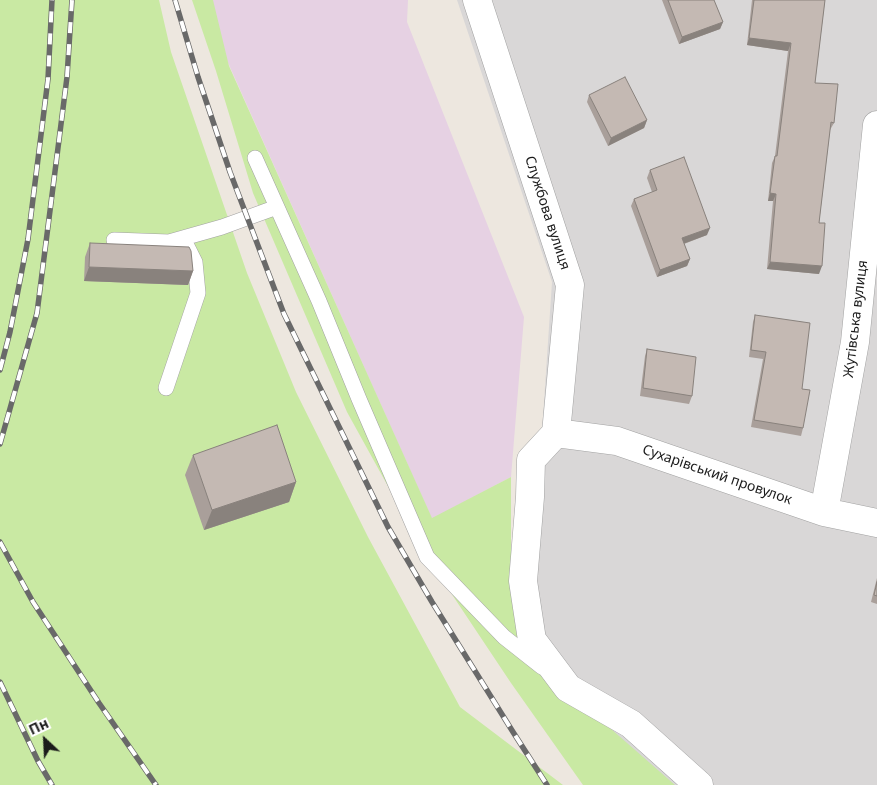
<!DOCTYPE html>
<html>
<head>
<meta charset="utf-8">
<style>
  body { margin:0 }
  #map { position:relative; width:877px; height:785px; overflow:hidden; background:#ede7df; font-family:"Noto Sans",sans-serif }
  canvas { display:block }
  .north { position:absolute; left:20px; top:715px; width:50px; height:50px; -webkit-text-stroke:4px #fff; paint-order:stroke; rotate:335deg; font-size:14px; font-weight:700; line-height:20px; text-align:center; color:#1b1b1b }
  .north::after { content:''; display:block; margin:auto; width:18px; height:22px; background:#1b1b1b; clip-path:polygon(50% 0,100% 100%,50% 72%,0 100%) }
</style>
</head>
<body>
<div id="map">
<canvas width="877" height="785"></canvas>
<div class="north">Пн</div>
</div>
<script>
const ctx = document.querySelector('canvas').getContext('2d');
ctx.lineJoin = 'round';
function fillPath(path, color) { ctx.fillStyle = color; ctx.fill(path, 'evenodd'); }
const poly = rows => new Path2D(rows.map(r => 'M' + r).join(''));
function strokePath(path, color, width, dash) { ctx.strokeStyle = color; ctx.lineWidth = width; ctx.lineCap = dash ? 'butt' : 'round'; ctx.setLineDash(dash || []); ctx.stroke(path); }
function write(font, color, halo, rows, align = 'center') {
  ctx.font = font + ' "Noto Sans",sans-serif'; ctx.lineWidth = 4; ctx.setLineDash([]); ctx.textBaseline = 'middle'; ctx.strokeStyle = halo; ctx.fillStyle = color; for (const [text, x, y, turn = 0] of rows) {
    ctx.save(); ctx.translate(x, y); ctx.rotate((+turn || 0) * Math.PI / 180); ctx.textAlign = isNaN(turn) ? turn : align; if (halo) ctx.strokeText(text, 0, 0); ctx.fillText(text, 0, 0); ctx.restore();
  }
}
fillPath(poly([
  [457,0,877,0,877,785,622,785,525,687,552,282]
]), '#d9d7d7');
fillPath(poly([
  [204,0,408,0,407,22,524,317,511,477,432,519,208,18]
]), '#e6d1e3');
fillPath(poly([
  [0,0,159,0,171,52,247,273,296,392,368,537,460,707,563,785,0,785],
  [192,0,213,0,229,66,432,518,511,477,511,591,538,665,675,785,583,785,511,683,427,557,347,412,253,193,216,71]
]), '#c9e9a3');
const lane = poly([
  [255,158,319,301,359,399,427,557,504,637,542,667],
  [114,240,169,242,222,227,277,207],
  [166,388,198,293,195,262,183,238]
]);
const street = poly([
  [477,0,570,285,556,433],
  [556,433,531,460,530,497,523,581,532,640,568,688,631,724,699,785],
  [556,433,617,441,824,512,877,523],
  [824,512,855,342,877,125]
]);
strokePath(lane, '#a2a2a2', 16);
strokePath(street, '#a2a2a2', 29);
strokePath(lane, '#fff', 15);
strokePath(street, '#fff', 28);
const rail = poly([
  [175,0,198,77,230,172,284,314,388,527,432,602,513,732,547,785],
  [0,370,10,332,28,239,48,79,52,0],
  [0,444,37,313,67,77,72,0],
  [0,542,33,602,99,703,156,785],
  [0,682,38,761,52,785]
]);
strokePath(rail, '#696969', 5.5);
strokePath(rail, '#fff', 4, [11]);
fillPath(poly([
  [662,0,714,0,723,22,720,29,679,44],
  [752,0,825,0,815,83,834,123,830,130,819,223,819,274,767,269,773,201,768,201,772,163,775,156,788,51,747,45],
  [589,95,647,120,644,128,608,146,587,102],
  [650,170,707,235,684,244,690,259,687,266,657,277,631,206,634,199,652,192,647,178],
  [90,243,193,271,188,285,84,281,85,257],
  [755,315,802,389,803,428,801,436,751,427,763,359,749,357,753,322],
  [647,349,692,396,689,404,640,396,645,356],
  [193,455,296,482,289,502,204,530,185,475],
  [877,578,877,604,871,602]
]), '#a99f9a');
fillPath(poly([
  [723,22,720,29,679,44,682,37],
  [749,38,791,43,788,51,747,45],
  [647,120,644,128,608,146,611,138],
  [770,193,776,194,773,201,768,201],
  [710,228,707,235,680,245,682,238],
  [690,259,687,266,657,277,660,270],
  [770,262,822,266,819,274,767,269],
  [89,267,193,271,188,285,84,281],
  [296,482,289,502,204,530,212,510]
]), '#89827d');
const building = poly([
  [668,0,714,0,723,22,682,37,668,0],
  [754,0,825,0,815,83,838,84,834,123,831,122,819,223,825,223,822,266,770,262,776,194,770,193,775,156,777,156,791,43,749,38,754,0],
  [625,77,647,120,611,138,589,95,625,77],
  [684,157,710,228,682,238,690,259,660,270,634,199,657,190,650,170,684,157],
  [90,243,189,247,191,251,193,271,89,267,90,243],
  [755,315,810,323,802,389,810,390,803,428,754,420,766,352,751,350,755,315],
  [647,349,696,357,692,396,643,388,647,349],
  [277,425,296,482,212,510,193,455,277,425],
  [877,582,877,596,874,595,877,582]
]);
fillPath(building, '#c4b9b3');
strokePath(building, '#89827d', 1);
write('14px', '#1b1b1b', '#fff', [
  ["Службова вулиця",547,213,72],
  ["Жутівська вулиця",856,319,-83],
  ["Сухарівський провулок",717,475,19]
]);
</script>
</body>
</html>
